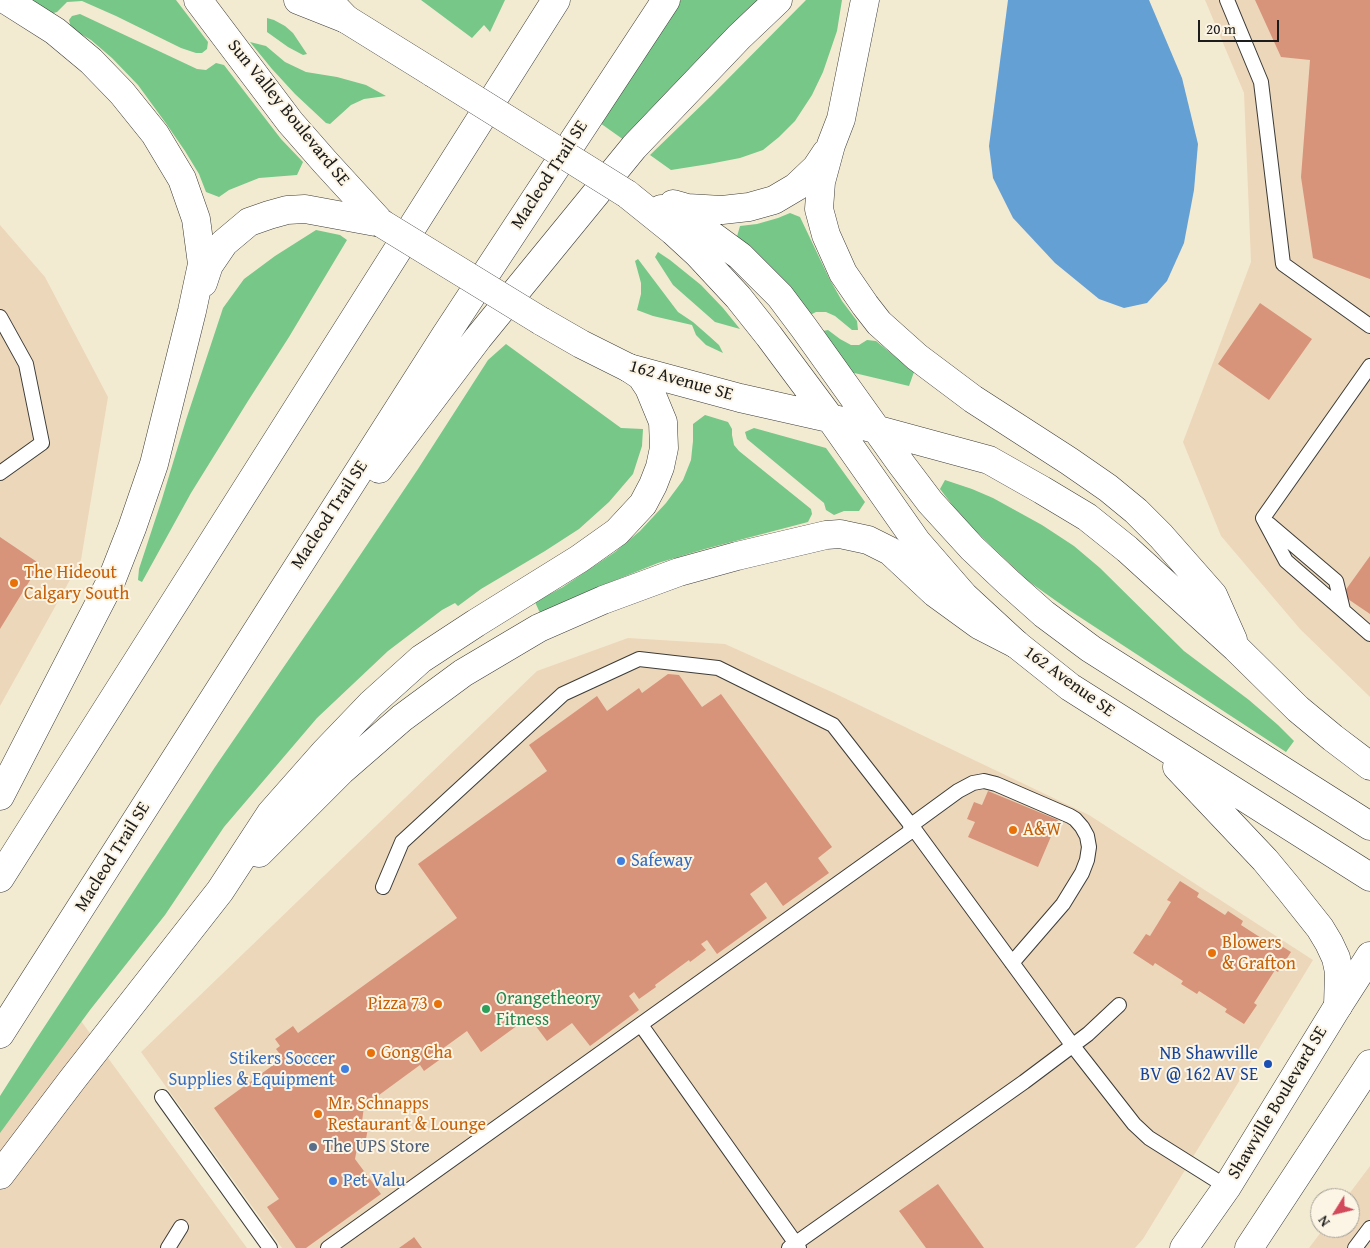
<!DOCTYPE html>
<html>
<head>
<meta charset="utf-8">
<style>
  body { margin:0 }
  #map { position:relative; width:1370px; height:1248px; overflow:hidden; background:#f3ebd1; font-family:"Gentium Book Plus",serif }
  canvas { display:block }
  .north { position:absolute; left:1310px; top:1188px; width:50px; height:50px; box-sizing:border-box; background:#fcf5e5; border:1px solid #a29e95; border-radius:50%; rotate:234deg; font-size:14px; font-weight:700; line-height:20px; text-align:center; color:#1c1c1c }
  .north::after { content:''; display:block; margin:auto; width:18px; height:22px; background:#d1495b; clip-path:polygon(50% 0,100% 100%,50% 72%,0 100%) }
  .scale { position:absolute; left:1198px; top:20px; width:81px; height:22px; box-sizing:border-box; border:2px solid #1c1c1c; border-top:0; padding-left:6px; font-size:15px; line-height:18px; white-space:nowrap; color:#1c1c1c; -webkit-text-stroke:4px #fcf5e5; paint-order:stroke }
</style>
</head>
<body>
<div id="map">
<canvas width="1370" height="1248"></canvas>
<div class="north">N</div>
<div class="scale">20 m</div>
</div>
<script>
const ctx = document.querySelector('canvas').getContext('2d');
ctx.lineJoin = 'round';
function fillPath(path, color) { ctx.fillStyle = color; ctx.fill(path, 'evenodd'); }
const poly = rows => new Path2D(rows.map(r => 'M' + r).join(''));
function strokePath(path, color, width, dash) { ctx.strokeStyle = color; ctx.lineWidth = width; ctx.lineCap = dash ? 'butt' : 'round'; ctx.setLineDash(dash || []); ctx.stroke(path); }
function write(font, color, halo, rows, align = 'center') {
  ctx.font = font + ' "Gentium Book Plus",serif'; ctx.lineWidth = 4; ctx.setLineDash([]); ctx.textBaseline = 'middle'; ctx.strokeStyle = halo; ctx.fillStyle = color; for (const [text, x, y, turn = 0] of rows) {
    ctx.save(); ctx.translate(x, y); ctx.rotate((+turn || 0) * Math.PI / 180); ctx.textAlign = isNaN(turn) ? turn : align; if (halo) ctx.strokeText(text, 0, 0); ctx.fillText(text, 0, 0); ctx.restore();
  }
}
fillPath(poly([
  [1205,0,1370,0,1370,697,1300,629,1221,536,1183,442,1251,262,1244,93],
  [0,225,45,277,108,397,81,560,0,706],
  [628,638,725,644,834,693,1089,815,1313,960,1143,1239,1135,1248,282,1248,141,1052,537,671],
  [68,1003,138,1099,247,1248,0,1248,0,1108],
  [1370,1166,1370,1248,1309,1248,1324,1228,1350,1228,1350,1198,1346,1198]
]), '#edd7ba');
fillPath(poly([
  [29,0,176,0,208,42,207,49,202,53,196,53,181,48,116,16,82,1,67,2,57,12,50,14],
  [421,0,505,0,490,32,484,25,472,38],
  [681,0,764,0,624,140,600,123],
  [806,0,842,0,837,31,823,72,812,95,795,121,779,137,763,150,740,158,709,164,671,170,650,155,711,96],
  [80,14,197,69,206,70,216,63,224,65,281,139,303,162,297,175,259,178,229,190,219,197,206,192,199,174,185,151,165,122,138,85,112,58,91,40,71,28,69,20,72,16],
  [267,18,274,20,285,26,293,33,307,54,303,55,288,47,267,32],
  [250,42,266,46,285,62,306,72,337,77,366,85,386,96,364,99,351,105,330,124,326,123,295,94,272,69],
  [790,213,800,217,829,278,842,301,857,321,858,330,852,330,835,316,826,312,816,312,812,314,805,314,736,240,740,226,757,224,778,218],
  [316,230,340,235,347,240,289,337,248,401,191,493,142,582,138,580,139,569,162,499,186,420,223,308,244,279,275,256],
  [658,252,670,260,701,285,723,308,740,329,715,322,673,285,655,257],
  [638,259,678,312,693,322,709,336,719,345,723,353,706,345,696,335,692,325,653,316,637,310,641,294,641,283,635,261],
  [828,330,840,339,851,345,859,345,867,340,876,341,914,372,909,386,846,371,818,332],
  [506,344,621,428,643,429,642,446,633,474,609,502,579,529,545,551,481,589,458,606,455,603,442,610,388,651,317,718,224,827,165,915,90,1010,0,1133,0,1096,35,1041,215,767,340,585,418,469,488,360],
  [705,415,728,422,732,429,732,435,734,445,739,451,811,509,812,514,808,522,705,549,658,563,586,592,540,613,535,602,563,587,615,552,640,531,666,503,683,480,691,460,693,441,693,424],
  [754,428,826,448,865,502,859,511,844,511,834,515,826,510,824,503,747,439,745,432],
  [945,480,972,489,993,498,1042,525,1074,546,1100,568,1184,651,1249,700,1278,725,1294,741,1286,752,1069,610,1028,581,963,519,940,489]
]), '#76c788');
fillPath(poly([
  [1008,0,1149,0,1182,78,1198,144,1194,190,1184,243,1167,281,1147,303,1124,308,1099,299,1055,263,1013,218,993,178,989,146]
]), '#65a0d5');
fillPath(poly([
  [1255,0,1370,0,1370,279,1313,258,1301,177,1310,60,1281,57],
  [1260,303,1312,339,1269,400,1218,364],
  [0,537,40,564,0,629],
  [1370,556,1370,614,1342,595],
  [668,674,679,675,702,707,721,694,832,847,818,858,829,873,783,906,766,882,750,894,767,918,717,954,707,940,701,944,706,950,690,962,689,960,655,985,656,987,639,999,634,992,629,996,639,1010,590,1046,572,1023,547,1041,529,1017,481,1052,467,1031,438,1052,442,1058,424,1071,420,1065,364,1106,362,1122,369,1123,365,1144,358,1143,355,1159,381,1194,306,1248,296,1248,267,1207,279,1199,214,1108,283,1058,276,1049,280,1046,275,1039,293,1026,298,1033,457,918,418,864,547,771,529,745,597,696,607,711,639,688,642,693],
  [988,791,1058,820,1038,867,968,837,975,822,967,819,974,802,982,805],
  [1180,881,1199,893,1197,897,1225,915,1228,911,1243,921,1241,925,1269,943,1272,940,1291,952,1278,972,1275,970,1254,1003,1257,1005,1244,1024,1225,1012,1227,1009,1199,991,1197,994,1181,984,1183,981,1155,963,1153,966,1133,953,1146,934,1150,936,1171,902,1167,900],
  [938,1184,984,1248,926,1248,899,1211],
  [414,1237,422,1248,399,1248,413,1238]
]), '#d8947a');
const service = poly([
  [1227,0,1261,82,1283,264,1370,326],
  [0,317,26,364,42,443,0,473],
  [1263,518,1370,366],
  [1263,518,1286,561,1370,634],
  [1269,524,1336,581,1343,610],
  [910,826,958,791,973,783,984,781,996,784,1070,816,1075,819,1082,827,1087,836,1089,847,1087,860,1082,873,1063,904,1012,963],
  [383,887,402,842,563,694,639,659,718,668,833,725,914,829,1073,1046,1134,1124,1149,1138,1227,1187],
  [641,1025,799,1248],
  [162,1097,270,1248],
  [168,1248,181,1227],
  [328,1248,914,829],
  [789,1248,1024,1082,1088,1034,1119,1005],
  [1355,1248,1370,1228]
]);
const tertiary = poly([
  [1184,1248,1227,1187,1338,1006,1370,956],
  [1249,1248,1370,1064]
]);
const secondary = poly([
  [198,0,290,122,325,162,381,223],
  [298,0,346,19,433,73],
  [865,0,841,119,831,145,821,182,819,209,826,235,843,273,865,305,879,323,917,357,973,399,1069,461,1108,488,1136,511,1161,536,1213,595,1233,640],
  [627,194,673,231,698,254,738,297,769,336,830,418,917,542,964,596,1016,644,1070,687,1370,877],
  [673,204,687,208,722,210,749,207,774,200,796,187,816,168,826,153],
  [661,209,699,226,740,256,780,296,804,328,902,465,930,502,972,548,1008,582,1044,614,1091,649,1370,826],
  [541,321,581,344,629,368,740,398,860,425,989,460,1042,490,1087,517,1127,549,1236,648,1298,709,1333,738,1370,766],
  [1177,767,1265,860,1289,889,1320,928,1329,943,1336,958,1339,972,1338,1006]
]);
const motorway = poly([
  [328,0,346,19],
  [203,283,209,265,224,243,249,222,269,215,287,210,305,209,381,223],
  [379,469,478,338,634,147,739,37,778,0],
  [0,796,112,579,132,528,154,464,192,311,202,264,196,219,182,179,155,134,122,93,91,61,55,31,6,0],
  [259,853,341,771,402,718,463,673,539,628,603,600,679,572,737,556,826,535,840,534,868,540,890,551,935,593,979,625,1016,644],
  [0,878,556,0],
  [0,1034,445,336,666,0],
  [0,1175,72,1080,220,891,271,813,324,753,371,704,421,659,476,623,579,559,617,532,643,504,653,485,660,467,664,448,663,422,649,388,641,376,629,368]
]);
strokePath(service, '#3c3b37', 16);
strokePath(tertiary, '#3c3b37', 29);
strokePath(secondary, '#3c3b37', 29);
strokePath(motorway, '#3c3b37', 29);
strokePath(service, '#fff', 14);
strokePath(tertiary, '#fff', 28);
strokePath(secondary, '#fff', 28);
strokePath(motorway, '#fff', 28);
const secondaryBridge = poly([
  [433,73,627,194],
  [381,223,541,321]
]);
strokePath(secondaryBridge, '#3c3b37', 29, []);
strokePath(secondaryBridge, '#fff', 28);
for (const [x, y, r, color] of [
  [14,583,5,"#e8710a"],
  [1013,830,5,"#e8710a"],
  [621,861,5,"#3f7fe0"],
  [1212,953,5,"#e8710a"],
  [438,1004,5,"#e8710a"],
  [486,1009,5,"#2e9e5b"],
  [371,1053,5,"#e8710a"],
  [1268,1064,5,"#1a4fb4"],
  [345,1069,5,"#3f7fe0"],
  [318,1114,5,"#e8710a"],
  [313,1147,5,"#5c6f8a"],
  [333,1181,5,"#3f7fe0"]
]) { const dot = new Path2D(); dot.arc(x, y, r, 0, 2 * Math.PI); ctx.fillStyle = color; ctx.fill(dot); strokePath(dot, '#fcf5e5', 2); }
write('18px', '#1c1c1c', '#fcf5e5', [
  ["Sun Valley Boulevard SE",288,113,51],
  ["Macleod Trail SE",550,175,-57],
  ["162 Avenue SE",681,381,16],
  ["Macleod Trail SE",330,515,-57],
  ["162 Avenue SE",1069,682,36],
  ["Macleod Trail SE",113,857,-58],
  ["Shawville Boulevard SE",1278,1103,-59]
]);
write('18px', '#c56008', '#fcf5e5', [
  ["The Hideout",24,573],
  ["Calgary South",24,594],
  ["A&W",1023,830],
  ["Blowers",1222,943],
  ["& Grafton",1222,964],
  ["Pizza 73",428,1004,"right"],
  ["Gong Cha",381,1053],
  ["Mr. Schnapps",328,1104],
  ["Restaurant & Lounge",328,1125]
], 'left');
write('18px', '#366cbe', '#fcf5e5', [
  ["Safeway",631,861],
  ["Stikers Soccer",335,1059,"right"],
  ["Supplies & Equipment",335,1080,"right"],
  ["Pet Valu",343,1181]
], 'left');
write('18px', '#27864d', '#fcf5e5', [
  ["Orangetheory",496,999],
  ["Fitness",496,1020]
], 'left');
write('18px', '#164399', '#fcf5e5', [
  ["NB Shawville",1258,1054],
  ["BV @ 162 AV SE",1258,1075]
], 'right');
write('18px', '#4e5e75', '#fcf5e5', [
  ["The UPS Store",323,1147]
], 'left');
</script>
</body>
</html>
